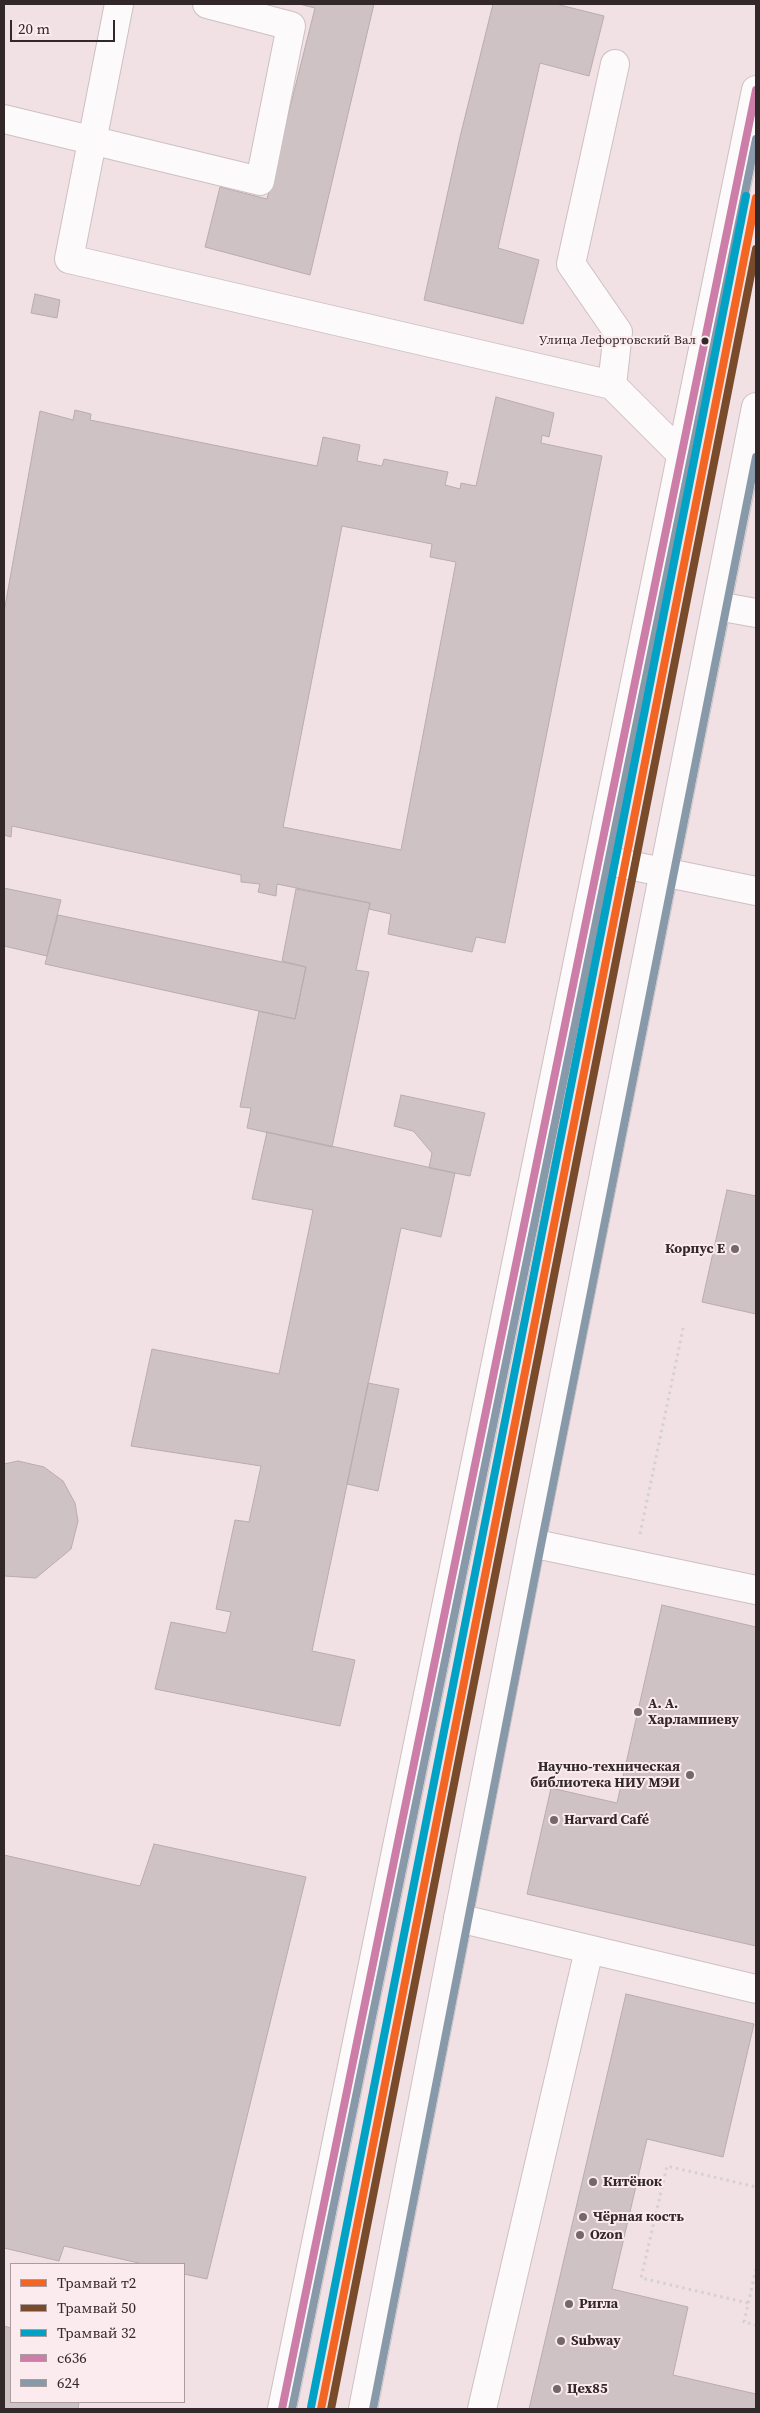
<!DOCTYPE html>
<html>
<head>
<meta charset="utf-8">
<style>
  body { margin:0 }
  #map { position:relative; width:760px; height:2413px; overflow:hidden; background:#f1e1e4; font-family:"Source Serif 4",serif }
  canvas { display:block }
  .frame { position:absolute; inset:0; border:5px solid #322729; pointer-events:none }
  .legend { position:absolute; left:10px; top:2263px; width:175px; height:140px; box-sizing:border-box; background:#fcebee; border:1px solid #ab9d9f; margin:0; padding:6px 9px; list-style:none; font-size:15px; color:#322729 }
  .legend li { display:flex; align-items:center; gap:10px; height:25px }
  .legend b { width:25px; border:1px solid #ab9d9f }
  .scale { position:absolute; left:10px; top:20px; width:105px; height:22px; box-sizing:border-box; border:2px solid #322729; border-top:0; padding-left:6px; font-size:15px; line-height:18px; white-space:nowrap; color:#322729; -webkit-text-stroke:4px #fcebee; paint-order:stroke }
</style>
</head>
<body>
<div id="map">
<canvas width="760" height="2413"></canvas>
<div class="frame"></div>
<ul class="legend">
<li><b style="height:6px;background:#f26522"></b>Трамвай т2</li>
<li><b style="height:6px;background:#7a4b2a"></b>Трамвай 50</li>
<li><b style="height:6px;background:#02a2c6"></b>Трамвай 32</li>
<li><b style="height:6px;background:#cc7da8"></b>с636</li>
<li><b style="height:6px;background:#889aa9"></b>624</li>
</ul>
<div class="scale">20 m</div>
</div>
<script>
const ctx = document.querySelector('canvas').getContext('2d');
ctx.lineJoin = 'round';
function fillPath(path, color) { ctx.fillStyle = color; ctx.fill(path, 'evenodd'); }
const poly = rows => new Path2D(rows.map(r => 'M' + r).join(''));
function strokePath(path, color, width, dash) { ctx.strokeStyle = color; ctx.lineWidth = width; ctx.lineCap = dash ? 'butt' : 'round'; ctx.setLineDash(dash || []); ctx.stroke(path); }
function write(font, color, halo, rows, align = 'center') {
  ctx.font = font + ' "Source Serif 4",serif'; ctx.lineWidth = 4; ctx.setLineDash([]); ctx.textBaseline = 'middle'; ctx.strokeStyle = halo; ctx.fillStyle = color; for (const [text, x, y, turn = 0] of rows) {
    ctx.save(); ctx.translate(x, y); ctx.rotate((+turn || 0) * Math.PI / 180); ctx.textAlign = isNaN(turn) ? turn : align; if (halo) ctx.strokeText(text, 0, 0); ctx.fillText(text, 0, 0); ctx.restore();
  }
}
const building = poly([
  [299,4,374,4,310,275,205,247,220,187,267,199,315,8,299,4],
  [493,4,556,4,604,16,589,76,540,63,498,248,539,260,523,324,424,300,460,137,493,4],
  [35,294,60,300,57,318,31,313,35,294],
  [496,397,554,413,549,437,542,435,541,443,602,456,505,943,476,937,472,952,388,934,391,914,369,909,370,903,277,884,276,896,258,892,260,884,241,882,241,875,12,826,11,837,4,835,4,612,40,411,73,420,75,410,91,414,90,420,317,466,323,437,360,445,357,461,382,466,384,459,448,472,445,485,460,489,461,483,476,486,496,397],
  [342,526,432,544,430,557,456,562,401,850,283,827,342,526],
  [4,888,61,900,47,956,4,946,4,888],
  [296,889,370,903,356,970,369,972,332,1147,247,1128,251,1108,240,1107,259,1011,295,1019,306,967,282,961,296,889],
  [58,915,306,967,295,1019,45,964,58,915],
  [401,1095,485,1113,470,1176,429,1168,432,1153,416,1134,413,1131,394,1126,401,1095],
  [267,1132,455,1173,441,1237,401,1228,312,1651,355,1660,340,1726,155,1689,171,1622,226,1633,231,1612,216,1609,235,1520,249,1522,261,1466,131,1446,152,1349,279,1374,313,1210,252,1199,267,1132],
  [727,1190,756,1196,756,1314,702,1302,727,1190],
  [368,1383,399,1389,378,1491,347,1484,368,1383],
  [18,1461,44,1467,63,1481,75,1503,78,1521,71,1549,36,1578,4,1576,4,1464,18,1461],
  [662,1605,756,1627,756,1946,527,1894,551,1788,617,1803,662,1605],
  [154,1844,306,1877,207,2279,184,2274,184,2264,143,2264,64,2246,59,2261,4,2248,4,1855,140,1886,154,1844],
  [626,1994,754,2024,723,2157,647,2139,612,2289,688,2307,673,2375,756,2394,756,2409,529,2409,626,1994],
  [4,2326,11,2328,11,2402,79,2402,78,2409,4,2409,4,2326]
]);
fillPath(building, '#cec2c5');
strokePath(building, '#b8acae', 1);
const minor = poly([
  [119,4,69,259,612,385,682,455],
  [4,119,260,181,291,26,207,4],
  [612,385,618,332,571,264,615,64],
  [717,606,756,613],
  [599,859,756,891],
  [531,1543,756,1590],
  [458,1918,756,1989],
  [482,2409,589,1950]
]);
const major = poly([
  [282,2409,756,90],
  [363,2409,531,1543,756,407]
]);
strokePath(minor, '#cdc0c3', 30);
strokePath(major, '#cdc0c3', 30);
strokePath(poly([
  [640,1534,684,1324],
  [756,2269,744,2322,756,2325],
  [748,2303,641,2278,667,2166,756,2187]
]), '#d5d1d1', 3, [2.5, 4]);
strokePath(minor, '#fdfafb', 28);
strokePath(major, '#fdfafb', 28);
strokePath(poly([
  [282,2409,756,90]
]), '#cc7da8', 8);
strokePath(poly([
  [292,2409,756,139],
  [373,2409,541,1545,756,457]
]), '#889aa9', 8);
strokePath(poly([
  [321,2409,756,198]
]), '#f26522', 8);
strokePath(poly([
  [331,2409,756,249]
]), '#7a4b2a', 8);
strokePath(poly([
  [311,2407,746,196]
]), '#02a2c6', 8);
for (const [x, y, r, color] of [
  [705,341,4.5,"#322729"],
  [735,1249,5,"#75686a"],
  [638,1712,5,"#75686a"],
  [690,1775,5,"#75686a"],
  [554,1820,5,"#75686a"],
  [593,2182,5,"#75686a"],
  [583,2217,5,"#75686a"],
  [580,2235,5,"#75686a"],
  [569,2304,5,"#75686a"],
  [561,2341,5,"#75686a"],
  [557,2389,5,"#75686a"]
]) { const dot = new Path2D(); dot.arc(x, y, r, 0, 2 * Math.PI); ctx.fillStyle = color; ctx.fill(dot); strokePath(dot, '#fcebee', 2); }
write('13px', '#322729', '#fcebee', [
  ["Улица Лефортовский Вал",696,341]
], 'right');
write('bold 14px', '#322729', '#fcebee', [
  ["Корпус Е",725,1249,"right"],
  ["А. А.",648,1704],
  ["Харлампиеву",648,1720],
  ["Научно-техническая",680,1767,"right"],
  ["библиотека НИУ МЭИ",680,1783,"right"],
  ["Harvard Café",564,1820],
  ["Китёнок",603,2182],
  ["Чёрная кость",593,2217],
  ["Ozon",590,2235],
  ["Ригла",579,2304],
  ["Subway",571,2341],
  ["Цех85",567,2389]
], 'left');
</script>
</body>
</html>
